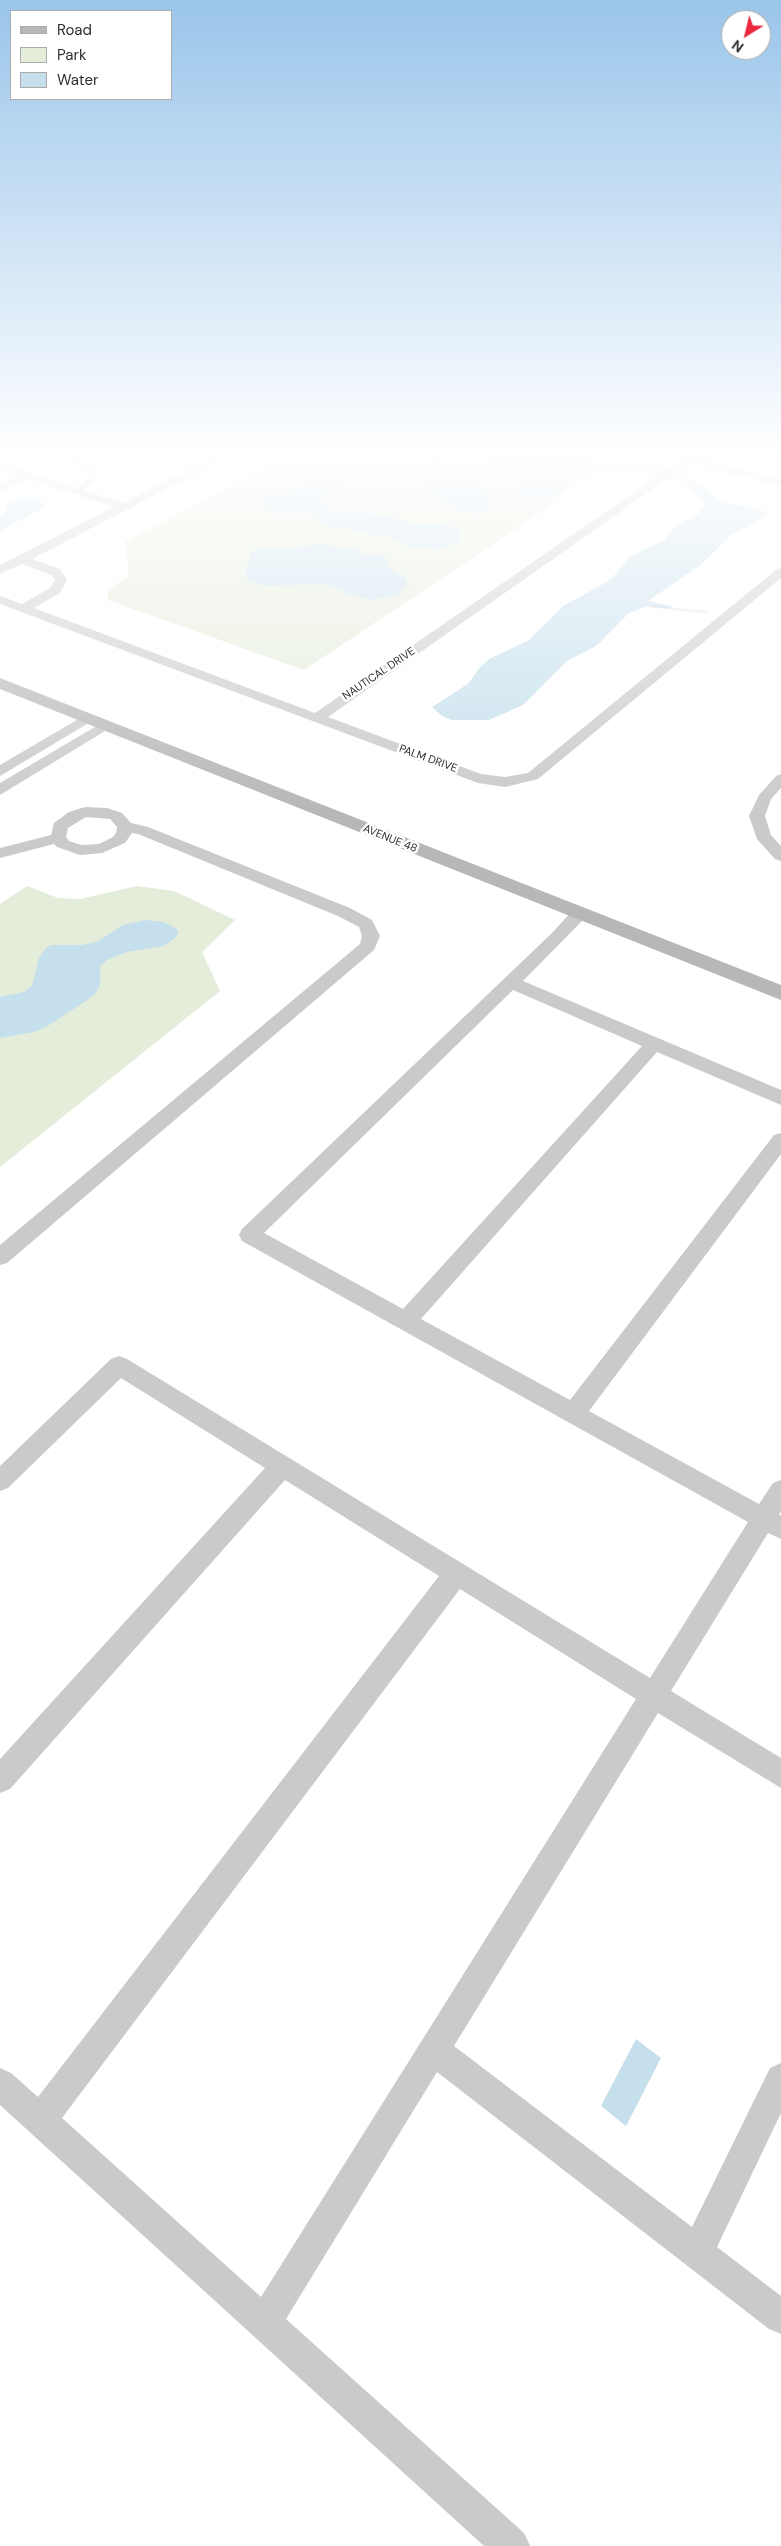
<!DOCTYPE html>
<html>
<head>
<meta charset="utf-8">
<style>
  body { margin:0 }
  #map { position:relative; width:781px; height:2546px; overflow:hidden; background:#fff; font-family:"DM Sans",sans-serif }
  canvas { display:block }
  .legend { position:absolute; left:10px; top:10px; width:162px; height:90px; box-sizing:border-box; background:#fff; border:1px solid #ababab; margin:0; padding:6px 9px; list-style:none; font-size:15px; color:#2d2d2d }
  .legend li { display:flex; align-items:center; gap:10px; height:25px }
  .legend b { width:25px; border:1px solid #ababab }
  .north { position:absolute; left:721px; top:10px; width:50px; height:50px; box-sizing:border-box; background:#fff; border:1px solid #ababab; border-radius:50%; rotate:216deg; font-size:14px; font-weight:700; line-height:20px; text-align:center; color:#2d2d2d }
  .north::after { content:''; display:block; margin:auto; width:18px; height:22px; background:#eb283e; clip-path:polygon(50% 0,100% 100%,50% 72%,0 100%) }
</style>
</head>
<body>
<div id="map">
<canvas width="781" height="2546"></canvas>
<ul class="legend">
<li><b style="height:6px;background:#b7b7b7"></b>Road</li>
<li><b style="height:14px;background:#e4ecda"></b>Park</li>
<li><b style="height:14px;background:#c5dfec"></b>Water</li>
</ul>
<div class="north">N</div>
</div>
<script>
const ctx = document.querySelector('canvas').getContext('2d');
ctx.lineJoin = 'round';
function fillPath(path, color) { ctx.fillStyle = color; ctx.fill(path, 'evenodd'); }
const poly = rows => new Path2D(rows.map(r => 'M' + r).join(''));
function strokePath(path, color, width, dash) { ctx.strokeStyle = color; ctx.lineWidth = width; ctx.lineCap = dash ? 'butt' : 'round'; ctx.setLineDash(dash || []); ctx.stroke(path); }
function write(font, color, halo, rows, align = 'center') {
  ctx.font = font + ' "DM Sans",sans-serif'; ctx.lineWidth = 5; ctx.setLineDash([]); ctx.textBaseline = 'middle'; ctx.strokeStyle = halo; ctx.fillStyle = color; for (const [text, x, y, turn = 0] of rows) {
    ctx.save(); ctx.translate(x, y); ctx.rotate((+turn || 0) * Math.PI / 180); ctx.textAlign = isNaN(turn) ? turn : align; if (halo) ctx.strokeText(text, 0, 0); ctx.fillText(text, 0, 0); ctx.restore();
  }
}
fillPath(poly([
  [286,456,471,456,501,468,514,484,520,496,556,502,304,670,108,600,108,590,129,576,125,542],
  [27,886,58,898,80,899,137,886,174,891,235,920,202,952,220,991,0,1167,0,904]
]), '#e4ecda');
fillPath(poly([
  [471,456,561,456,661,469,697,482,722,502,759,509,765,512,765,516,730,536,702,564,648,601,671,606,670,609,647,606,629,613,596,646,567,661,523,705,489,720,452,720,442,716,432,707,468,684,480,667,489,659,529,640,563,606,603,584,614,576,629,557,664,540,676,526,698,514,706,506,705,502,677,481,653,474,635,472,591,473,552,498,546,501,530,498,519,496,514,484,501,468],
  [435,459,451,462,476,475,493,499,492,507,476,513,454,509,424,485,386,476,375,480,347,485,327,492,323,495,322,504,330,510,345,509,392,517,411,523,442,525,451,526,461,532,459,542,439,550,409,547,381,533,376,536,349,528,335,529,323,524,316,514,312,513,277,514,263,505,262,502,268,496,294,489,306,477,307,473,314,469,341,467,389,471],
  [22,497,37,497,46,506,0,531,0,517,7,510,6,504],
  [325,543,339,549,350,547,366,555,384,555,389,568,405,577,408,585,397,595,371,600,350,595,324,584,266,586,247,581,246,571,248,563,252,552,260,548,291,548],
  [145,920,163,922,172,926,178,931,177,936,164,946,127,952,107,960,100,966,100,985,95,994,86,1001,46,1027,34,1032,0,1038,0,997,24,992,32,986,39,958,46,948,51,945,81,945,97,942,123,925],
  [636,2039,661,2058,626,2126,601,2106]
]), '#c5dfec');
strokePath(poly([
  [647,606,706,612]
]), '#cacaca', 2, [1, 1]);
strokePath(poly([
  [62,456,85,464,93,471,94,476,78,492]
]), '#cacaca', 5.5);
fillPath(poly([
  [216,456,230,456,32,559,60,569,67,580,60,593,34,608,315,713,679,461,670,456,689,456,781,480,781,486,690,463,328,717,481,774,505,777,528,773,777,569,781,568,781,578,538,779,505,787,478,783,0,604,0,596,22,604,50,588,55,580,51,575,22,564,0,574,0,565,114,507,29,479,0,491,0,484,19,475,0,469,0,462,123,503,216,456],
  [87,714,92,715,94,718,92,721,0,776,0,765,87,714],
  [105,721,112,725,110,728,0,795,0,783,105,721],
  [781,774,781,788,771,799,765,816,771,835,781,846,781,861,775,859,757,839,749,816,759,795,776,776,781,774],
  [85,807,107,808,122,813,131,823,148,827,350,908,372,920,380,936,374,950,7,1263,0,1265,0,1245,360,944,362,936,359,927,338,916,138,834,132,833,125,843,102,853,80,855,57,847,54,844,0,858,0,848,51,835,54,823,69,812,85,807],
  [86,817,110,819,117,827,116,833,113,837,99,844,81,845,69,841,66,837,68,828,86,817],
  [578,910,584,911,586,915,584,919,523,981,781,1090,781,1105,657,1052,421,1319,570,1400,774,1135,781,1133,781,1154,589,1411,759,1504,773,1483,781,1480,781,1511,779,1514,781,1516,781,1539,768,1533,671,1691,781,1758,781,1788,658,1713,454,2046,692,2227,770,2068,781,2063,781,2113,717,2247,781,2296,781,2334,769,2329,437,2072,286,2319,524,2533,530,2546,484,2546,0,2105,0,2068,11,2073,38,2097,439,1576,285,1480,10,1789,0,1793,0,1759,265,1468,121,1378,8,1488,0,1491,0,1466,111,1359,119,1356,127,1359,650,1678,748,1522,242,1241,239,1235,242,1229,553,932,572,911,578,910],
  [513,990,642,1046,403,1309,264,1233,513,990],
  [460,1589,636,1699,261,2297,62,2118,460,1589]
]), '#cacaca');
fillPath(poly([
  [0,678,781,985,781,1000,0,689,0,678]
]), '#b7b7b7');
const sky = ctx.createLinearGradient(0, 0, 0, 812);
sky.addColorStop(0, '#9ac5ea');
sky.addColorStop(0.56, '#fff');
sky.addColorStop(1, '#ffffff00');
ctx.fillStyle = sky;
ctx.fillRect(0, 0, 781, 812);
write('11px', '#2d2d2d', '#fff', [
  ["NAUTICAL DRIVE",379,674,-34],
  ["PALM DRIVE",428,759,20],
  ["AVENUE 48",390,839,22]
]);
</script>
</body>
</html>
